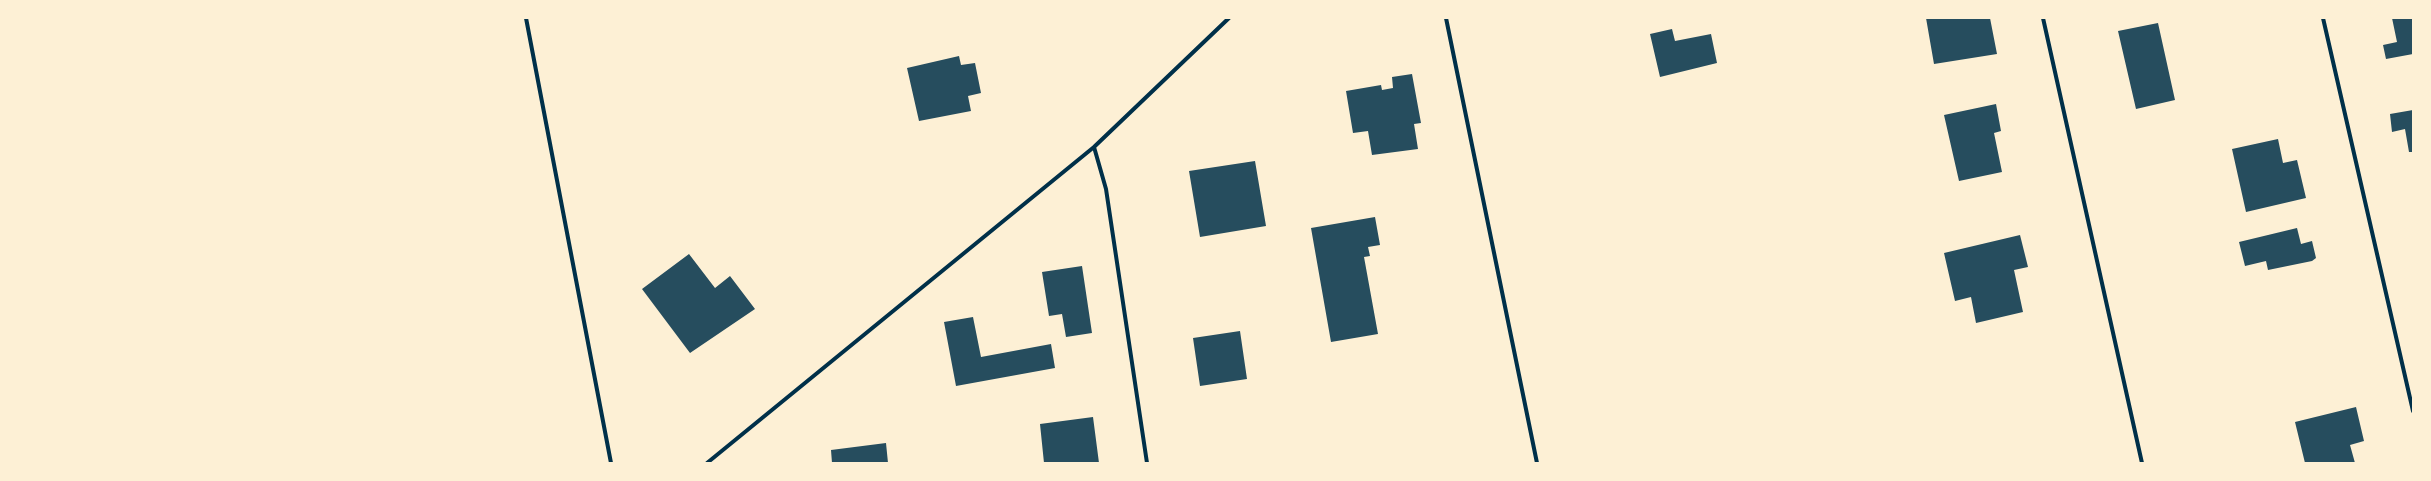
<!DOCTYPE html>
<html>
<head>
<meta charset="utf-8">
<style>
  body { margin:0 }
  #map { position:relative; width:2431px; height:481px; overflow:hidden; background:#fdf0d5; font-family:Bitter,serif }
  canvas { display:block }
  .frame { position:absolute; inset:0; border:19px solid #fdf0d5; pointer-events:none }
</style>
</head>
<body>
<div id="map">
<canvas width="2431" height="481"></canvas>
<div class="frame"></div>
</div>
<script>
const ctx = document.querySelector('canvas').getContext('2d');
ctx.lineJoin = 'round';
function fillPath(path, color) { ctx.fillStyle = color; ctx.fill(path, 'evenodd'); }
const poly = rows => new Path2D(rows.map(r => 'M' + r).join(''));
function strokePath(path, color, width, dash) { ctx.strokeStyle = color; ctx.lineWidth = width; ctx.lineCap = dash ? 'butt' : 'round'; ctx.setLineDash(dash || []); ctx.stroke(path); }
fillPath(poly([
  [1926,18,1990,18,1997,54,1934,64],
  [2392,18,2413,18,2413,54,2386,59,2383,45,2397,42],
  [2158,23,2175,100,2136,109,2118,31],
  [1672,29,1675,41,1711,34,1717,63,1660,77,1650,34],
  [959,56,961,65,975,63,981,93,968,96,971,111,919,121,907,68],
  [1412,74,1421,123,1414,124,1418,149,1372,155,1368,131,1353,133,1346,91,1381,85,1382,90,1393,88,1392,77],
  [1996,104,2001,131,1994,133,2002,172,1959,181,1944,115],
  [2413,110,2413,152,2409,152,2405,129,2392,132,2390,114],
  [2278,139,2283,163,2297,160,2306,198,2246,212,2232,149],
  [1255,161,1266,226,1200,237,1189,171],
  [1375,217,1380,245,1368,247,1370,256,1364,257,1378,334,1331,342,1311,228],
  [2297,228,2301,244,2312,241,2316,258,2312,261,2268,270,2266,261,2245,266,2239,242],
  [2020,235,2028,267,2014,270,2023,312,1976,323,1971,297,1955,301,1944,253],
  [689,254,715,288,730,276,755,309,690,353,642,289],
  [1082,266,1092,333,1066,337,1062,314,1049,316,1042,272],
  [973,317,981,357,1051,344,1055,368,956,386,944,322],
  [1240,331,1247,379,1200,386,1193,338],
  [2356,407,2364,441,2350,445,2355,463,2305,463,2295,422],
  [1093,417,1099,463,1044,463,1040,424],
  [886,443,888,463,832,463,831,450]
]), '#264d5e');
strokePath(poly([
  [526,18,611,463],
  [1446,18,1537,463],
  [2043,18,2142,463],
  [2323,18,2413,411],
  [1094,147,1106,189,1147,463],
  [707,463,1094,147,1229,18]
]), '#003049', 4);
</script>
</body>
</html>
